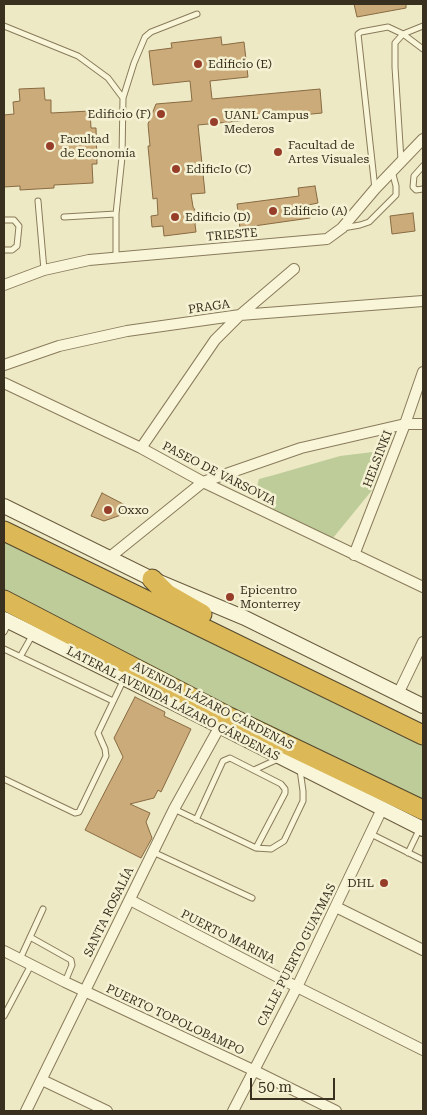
<!DOCTYPE html>
<html>
<head>
<meta charset="utf-8">
<style>
  body { margin:0 }
  #map { position:relative; width:427px; height:1115px; overflow:hidden; background:#eee9c5; font-family:"Roboto Serif",serif }
  canvas { display:block }
  .frame { position:absolute; inset:0; border:5px solid #39301f; pointer-events:none }
  .scale { position:absolute; left:250px; top:1078px; width:85px; height:22px; box-sizing:border-box; border:2px solid #39301f; border-top:0; padding-left:6px; font-size:15px; line-height:18px; white-space:nowrap; color:#39301f; -webkit-text-stroke:4px #f5f2d4; paint-order:stroke }
</style>
</head>
<body>
<div id="map">
<canvas width="427" height="1115"></canvas>
<div class="frame"></div>
<div class="scale">50 m</div>
</div>
<script>
const ctx = document.querySelector('canvas').getContext('2d');
ctx.lineJoin = 'round';
function fillPath(path, color) { ctx.fillStyle = color; ctx.fill(path, 'evenodd'); }
const poly = rows => new Path2D(rows.map(r => 'M' + r).join(''));
function strokePath(path, color, width, dash) { ctx.strokeStyle = color; ctx.lineWidth = width; ctx.lineCap = dash ? 'butt' : 'round'; ctx.setLineDash(dash || []); ctx.stroke(path); }
function write(font, color, halo, rows, align = 'center') {
  ctx.font = font + ' "Roboto Serif",serif'; ctx.lineWidth = 5; ctx.setLineDash([]); ctx.textBaseline = 'middle'; ctx.strokeStyle = halo; ctx.fillStyle = color; for (const [text, x, y, turn = 0] of rows) {
    ctx.save(); ctx.translate(x, y); ctx.rotate((+turn || 0) * Math.PI / 180); ctx.textAlign = isNaN(turn) ? turn : align; if (halo) ctx.strokeText(text, 0, 0); ctx.fillText(text, 0, 0); ctx.restore();
  }
}
fillPath(poly([
  [381,451,378,483,333,538,277,513,256,490,259,479,274,475,340,456],
  [4,540,423,735,423,810,4,595]
]), '#bdcc98');
const building = poly([
  [354,4,406,4,406,8,357,17,354,4],
  [221,37,222,45,244,42,248,77,210,81,212,99,320,89,322,113,198,125,205,193,191,194,193,207,199,216,198,221,195,224,196,232,164,236,163,226,152,227,151,216,158,215,157,198,153,199,148,146,150,146,148,124,156,104,192,101,190,81,153,85,149,51,172,48,171,43,221,37],
  [44,88,45,100,51,100,51,113,90,111,91,128,96,128,97,164,92,164,93,183,54,185,54,188,20,190,20,186,4,187,4,115,14,114,13,102,20,101,19,89,44,88],
  [315,186,318,203,308,205,310,218,240,228,237,204,299,196,298,188,315,186],
  [413,213,415,231,392,234,390,216,413,213],
  [102,493,125,505,121,515,104,521,91,516,102,493],
  [135,697,165,712,164,716,191,729,161,792,158,790,154,798,130,804,150,813,146,822,152,838,141,858,85,830,123,757,114,738,135,697]
]);
fillPath(building, '#ccab7b');
strokePath(building, '#876a41', 1);
const lane = poly([
  [4,26,78,56,108,78,123,98,122,157,116,214],
  [123,98,134,63,145,37,151,32,197,14],
  [401,160,395,67,395,43,403,34,423,26],
  [423,166,414,176,413,187,416,190,423,189],
  [375,189,358,34,361,32,388,27,403,34,423,49],
  [38,201,44,270],
  [64,217,116,214,116,257],
  [4,220,14,220,19,226,17,246,12,250,4,250],
  [343,228,360,225,369,222,396,195,396,186,392,171],
  [4,632,9,622],
  [4,649,113,701],
  [20,657,33,634],
  [254,770,278,759],
  [4,779,75,813,79,812,106,756,105,749,98,733,124,679],
  [174,809,256,848,271,849,284,841,303,801,303,791,300,770],
  [196,820,223,761,230,758,281,784,285,789,285,793,256,848],
  [371,834,423,860],
  [153,852,252,898],
  [408,853,420,828],
  [30,937,71,960,72,965,65,982],
  [20,959,43,909],
  [4,1016,31,965]
]);
const street = poly([
  [4,285,44,270,89,260,327,239,342,228,375,189,423,139],
  [4,365,59,346,127,331,240,315,423,301],
  [4,383,141,448,203,482,423,587],
  [141,448,215,340,240,315,294,269],
  [354,555,405,424,423,372],
  [110,557,203,482,301,448,405,424,423,424],
  [398,694,423,642],
  [130,900,297,987,423,1050],
  [336,907,423,950],
  [4,951,65,982,253,1070,336,1111],
  [42,1080,107,1111],
  [26,1111,174,809,220,726],
  [233,1111,297,987,382,809]
]);
const secondary = poly([
  [4,506,152,579,245,618,423,706],
  [4,619,170,701,423,829]
]);
const highway = poly([
  [4,531,423,735],
  [152,579,167,594,202,614],
  [4,600,229,717,423,810]
]);
strokePath(lane, '#897b5b', 7);
strokePath(street, '#897b5b', 12);
strokePath(secondary, '#6a5c3e', 16);
strokePath(highway, '#56492f', 21);
strokePath(lane, '#f9f5d8', 5);
strokePath(street, '#f9f5d8', 10);
strokePath(secondary, '#f9f5d8', 14);
strokePath(highway, '#dcb956', 19);
for (const [x, y, r, color] of [
  [198,64,5,"#973e2b"],
  [161,114,5,"#973e2b"],
  [214,122,5,"#973e2b"],
  [50,146,5,"#973e2b"],
  [278,152,5,"#973e2b"],
  [176,169,5,"#973e2b"],
  [273,211,5,"#973e2b"],
  [175,217,5,"#973e2b"],
  [108,510,5,"#973e2b"],
  [230,597,5,"#973e2b"],
  [384,883,5,"#973e2b"]
]) { const dot = new Path2D(); dot.arc(x, y, r, 0, 2 * Math.PI); ctx.fillStyle = color; ctx.fill(dot); strokePath(dot, '#f5f2d4', 2); }
write('12px', '#39301f', '#f5f2d4', [
  ["Edificio (E)",208,64],
  ["Edificio (F)",151,114,"right"],
  ["UANL Campus",224,115],
  ["Mederos",224,129],
  ["Facultad",60,139],
  ["de Economía",60,153],
  ["Facultad de",288,145],
  ["Artes Visuales",288,159],
  ["EdificIo (C)",186,169],
  ["Edificio (A)",283,211],
  ["Edificio (D)",185,217],
  ["Oxxo",118,510],
  ["Epicentro",240,590],
  ["Monterrey",240,604],
  ["DHL",374,883,"right"]
], 'left');
write('12px', '#39301f', '#f5f2d4', [
  ["TRIESTE",232,235,-5],
  ["PRAGA",209,307,-8],
  ["HELSINKI",378,459,-69],
  ["PASEO DE VARSOVIA",219,474,27],
  ["LATERAL AVENIDA LÁZARO CÁRDENAS",173,704,27],
  ["AVENIDA LÁZARO CÁRDENAS",213,706,27],
  ["SANTA ROSALÍA",109,912,-64],
  ["PUERTO MARINA",228,937,27],
  ["CALLE PUERTO GUAYMAS",297,955,-63],
  ["PUERTO TOPOLOBAMPO",175,1020,25]
]);
</script>
</body>
</html>
